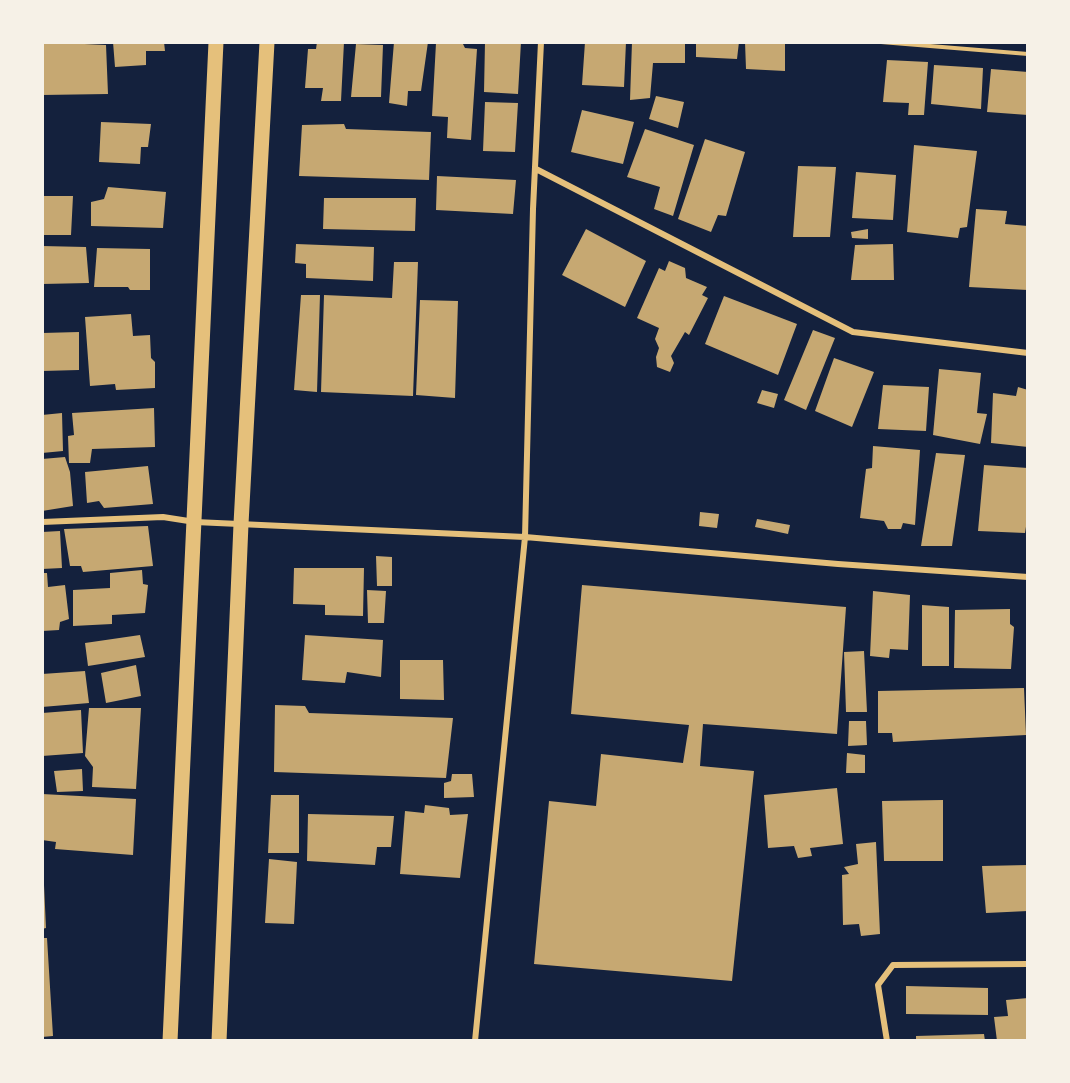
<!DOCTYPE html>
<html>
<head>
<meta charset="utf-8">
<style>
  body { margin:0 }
  #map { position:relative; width:1070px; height:1083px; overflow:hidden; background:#14213d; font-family:"Varela Round",sans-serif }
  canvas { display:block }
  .frame { position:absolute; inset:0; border:44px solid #f6f1e7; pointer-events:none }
</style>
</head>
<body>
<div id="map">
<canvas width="1070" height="1083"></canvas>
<div class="frame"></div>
</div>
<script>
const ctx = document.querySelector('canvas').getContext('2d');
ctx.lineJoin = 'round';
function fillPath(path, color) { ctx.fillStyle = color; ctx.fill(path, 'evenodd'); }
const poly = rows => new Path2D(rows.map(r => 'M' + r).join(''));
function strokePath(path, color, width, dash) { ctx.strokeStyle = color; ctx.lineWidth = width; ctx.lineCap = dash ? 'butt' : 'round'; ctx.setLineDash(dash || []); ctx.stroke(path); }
fillPath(poly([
  [42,42,106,45,108,94,42,95],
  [113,42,164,42,165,51,146,51,146,65,115,67],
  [317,42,344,42,341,101,321,101,323,88,305,88,308,49,316,49],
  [394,42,428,42,421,91,408,91,407,106,389,103],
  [448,42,462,42,465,48,477,49,471,140,447,138,448,117,432,116,436,43],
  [485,42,521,42,518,94,484,92],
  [585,42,626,42,624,87,582,85],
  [632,42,685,42,685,63,653,63,650,98,630,100],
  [696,42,739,42,737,59,696,57],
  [745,42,785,42,785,71,746,69],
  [356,44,383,45,381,97,351,97],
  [887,60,928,62,924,115,908,115,909,103,883,102],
  [934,65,983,68,981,109,931,104],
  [991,69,1028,72,1028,115,987,112],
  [656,96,684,102,678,128,649,119],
  [485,102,518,103,515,152,483,151],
  [582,110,634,122,623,164,571,152],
  [101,122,151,124,148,147,141,147,140,164,99,162],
  [344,124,346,129,431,132,429,180,299,176,302,125],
  [645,129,694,145,673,216,654,209,660,187,627,177],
  [705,139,745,152,726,216,718,215,711,232,678,219],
  [914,145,977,151,967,227,960,228,958,238,907,232],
  [798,166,836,167,830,237,793,237],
  [856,172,896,175,893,220,852,218],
  [437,176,516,180,513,214,436,210],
  [108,187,166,192,163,228,91,226,91,202,104,199],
  [42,196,73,196,71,235,42,235],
  [324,198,416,198,415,231,323,229],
  [976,209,1007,211,1005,224,1028,226,1028,290,969,287],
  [586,229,646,261,625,307,562,275],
  [868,229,868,239,852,238,851,232],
  [296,244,374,247,373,281,306,278,306,264,295,263],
  [893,244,894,280,851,280,855,245],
  [42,246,86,247,89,283,42,284],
  [97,248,150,249,150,290,130,290,128,287,94,287],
  [669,261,685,268,686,278,707,287,702,295,708,298,689,335,685,332,671,356,674,363,670,372,657,367,656,357,659,348,655,339,659,328,637,318,659,268,665,271],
  [394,262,418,262,413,396,321,392,324,295,392,298],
  [301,295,320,295,317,392,294,390],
  [724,296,797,324,778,375,705,344],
  [420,300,458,301,455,398,416,395],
  [131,314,133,336,150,335,151,358,155,362,155,388,116,390,115,384,90,386,85,317],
  [813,330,835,338,806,410,784,400],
  [79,332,79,370,42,371,42,333],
  [834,358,874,372,852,427,815,411],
  [939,369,981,373,977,413,987,414,980,444,933,435],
  [883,385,929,387,926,431,878,429],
  [1018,387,1028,390,1028,447,991,443,993,393,1016,396],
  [762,390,778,394,774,408,757,403],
  [154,408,155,447,92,449,90,463,69,463,68,436,74,435,72,413],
  [62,413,63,451,42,453,42,415],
  [873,446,920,450,915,525,903,523,901,529,888,529,884,521,860,518,866,469,872,468],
  [936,453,965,455,952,546,921,546],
  [65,457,70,472,73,506,42,511,42,459],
  [984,465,1028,468,1028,514,1025,533,978,531],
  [148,466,153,504,104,508,99,501,87,503,85,472],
  [700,512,719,514,717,528,699,526],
  [757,519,790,525,788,534,755,527],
  [148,526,153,566,83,572,81,566,70,566,64,529],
  [60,531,62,568,42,569,42,532],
  [376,556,392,557,392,586,377,586],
  [294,568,364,568,363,616,325,615,325,605,293,604],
  [142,570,143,584,148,585,145,613,112,615,112,624,73,626,73,590,110,588,110,573],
  [42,573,47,573,48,587,65,585,69,619,60,622,59,630,42,631],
  [582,585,846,607,837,734,703,724,700,766,754,771,732,981,534,964,549,801,596,806,601,754,683,763,689,725,571,714],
  [367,590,386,591,384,623,368,623],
  [873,591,910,595,908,650,890,649,889,658,870,656],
  [922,605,949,607,949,666,922,666],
  [1010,609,1010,624,1014,627,1011,669,954,668,955,610],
  [140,635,145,657,88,666,85,643],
  [305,635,383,640,381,677,347,672,345,683,302,680],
  [864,651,867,712,846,712,844,652],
  [400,660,443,660,444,700,400,699],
  [136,665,141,696,106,703,101,673],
  [85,671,89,703,42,707,42,674],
  [1024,688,1026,735,893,742,892,733,878,733,878,691],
  [275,705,305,706,309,713,453,718,446,778,274,772],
  [89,708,141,708,136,789,92,787,93,767,85,756],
  [81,710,83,753,42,756,42,713],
  [849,721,866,721,867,745,848,746],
  [847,753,865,755,865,773,846,773],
  [82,769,83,791,57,792,54,771],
  [452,774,472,774,474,797,444,798,444,783,451,781],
  [837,788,843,844,810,848,812,856,798,858,794,846,768,848,764,795],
  [42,794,136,799,133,855,55,849,56,842,42,840],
  [271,795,299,795,299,853,268,853],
  [943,800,943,861,884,861,882,801],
  [425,805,449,808,450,815,468,814,460,878,400,874,405,811,424,813],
  [308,814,394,816,391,847,377,847,375,865,307,861],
  [876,842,880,934,861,936,859,924,843,925,842,875,849,874,844,867,858,864,856,844],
  [269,859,297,862,294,924,265,923],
  [1028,865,1028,911,986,913,982,866],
  [44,885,46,928,42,929,42,886],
  [42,938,47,938,53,1036,42,1037],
  [906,986,988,988,988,1015,906,1014],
  [1028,998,1028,1041,997,1041,994,1017,1008,1016,1006,1000],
  [984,1034,985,1041,916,1041,916,1036]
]), '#c6a872');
strokePath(poly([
  [881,42,1028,54]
]), '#e5c07b', 4);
strokePath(poly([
  [536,169,853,332,1028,353],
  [42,522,163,517,195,522,525,537,838,564,1028,577],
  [475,1041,525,537,533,209,541,42],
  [887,1041,878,985,893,965,1028,964]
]), '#e5c07b', 6);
strokePath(poly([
  [170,1041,216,42],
  [219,1041,241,524,267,42]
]), '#e5c07b', 15);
</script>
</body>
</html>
